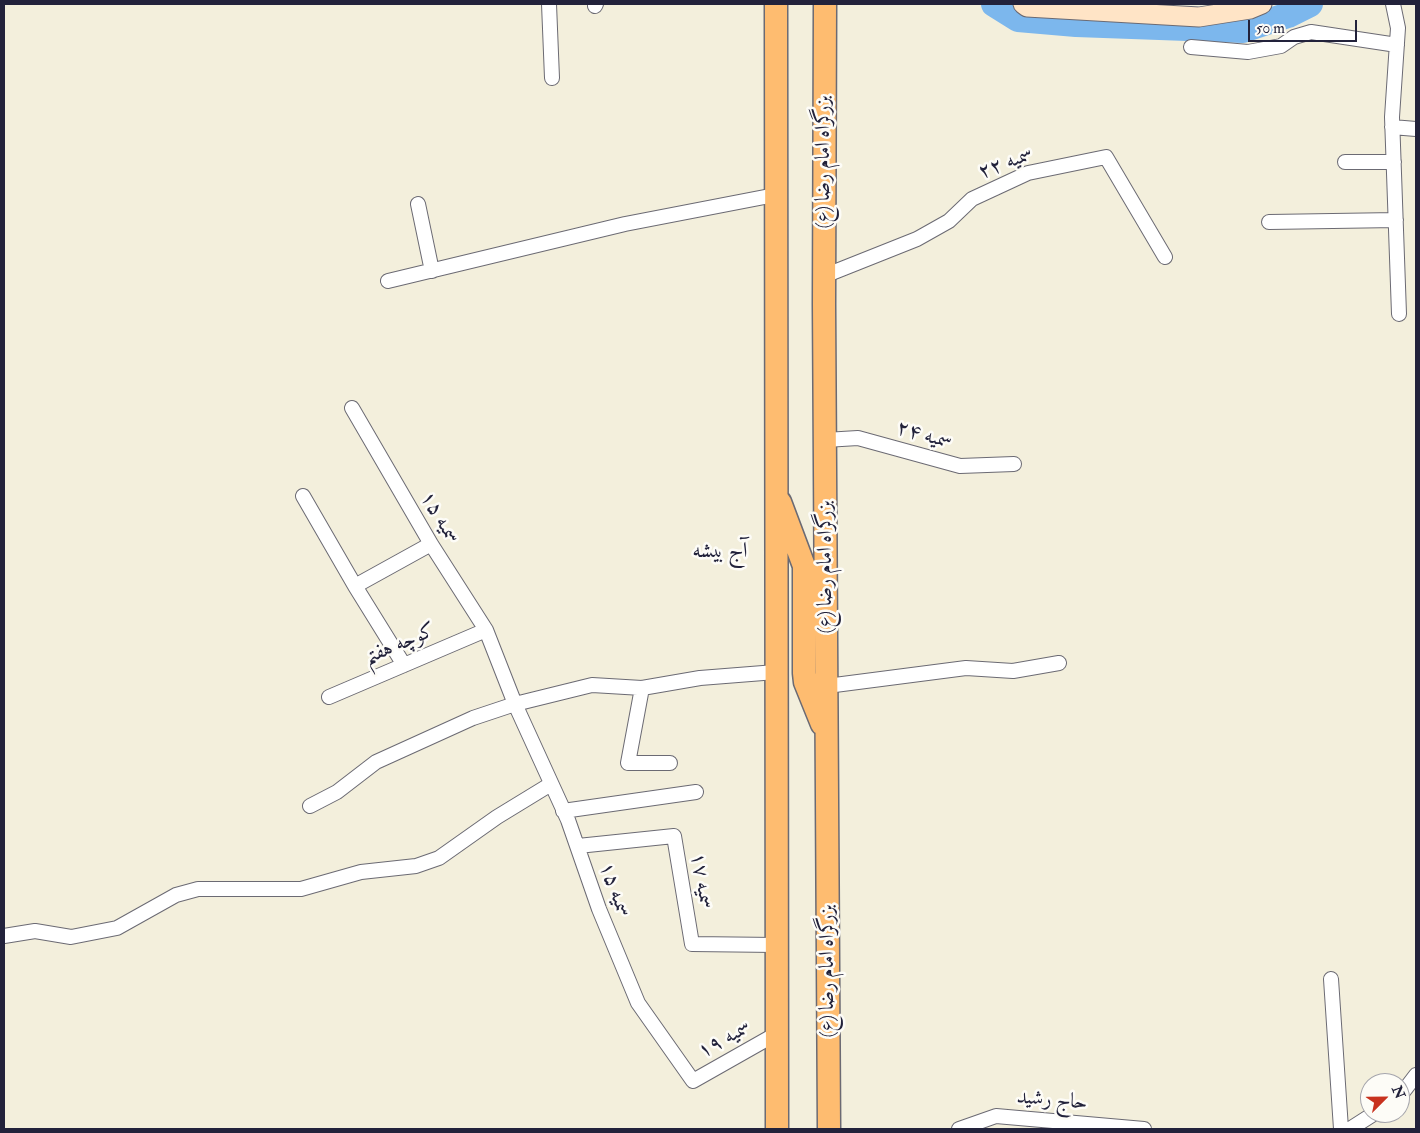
<!DOCTYPE html>
<html>
<head>
<meta charset="utf-8">
<style>
  body { margin:0 }
  #map { position:relative; width:1420px; height:1133px; overflow:hidden; background:#f3efdc; font-family:"IM FELL Double Pica",serif }
  canvas { display:block }
  .frame { position:absolute; inset:0; border:5px solid #22223b; pointer-events:none }
  .north { position:absolute; left:1360px; top:1073px; width:50px; height:50px; box-sizing:border-box; background:#fdfcf7; border:1px solid #a5a5ac; border-radius:50%; rotate:67deg; font-size:14px; font-weight:700; line-height:20px; text-align:center; color:#22223b }
  .north::after { content:''; display:block; margin:auto; width:18px; height:22px; background:#c8321e; clip-path:polygon(50% 0,100% 100%,50% 72%,0 100%) }
  .scale { position:absolute; left:1248px; top:20px; width:109px; height:22px; box-sizing:border-box; border:2px solid #22223b; border-top:0; padding-left:6px; font-size:15px; line-height:18px; white-space:nowrap; color:#22223b; -webkit-text-stroke:4px #fdfcf7; paint-order:stroke }
</style>
</head>
<body>
<div id="map">
<canvas width="1420" height="1133"></canvas>
<div class="frame"></div>
<div class="north">N</div>
<div class="scale">50 m</div>
</div>
<script>
const ctx = document.querySelector('canvas').getContext('2d');
ctx.lineJoin = 'round';
const poly = rows => new Path2D(rows.map(r => 'M' + r).join(''));
function strokePath(path, color, width, dash) { ctx.strokeStyle = color; ctx.lineWidth = width; ctx.lineCap = dash ? 'butt' : 'round'; ctx.setLineDash(dash || []); ctx.stroke(path); }
function write(font, color, halo, rows, align = 'center') {
  ctx.font = font + ' "IM FELL Double Pica",Amiri,serif'; ctx.lineWidth = 5; ctx.setLineDash([]); ctx.textBaseline = 'middle'; ctx.strokeStyle = halo; ctx.fillStyle = color; for (const [text, x, y, turn = 0] of rows) {
    ctx.save(); ctx.translate(x, y); ctx.rotate((+turn || 0) * Math.PI / 180); ctx.textAlign = isNaN(turn) ? turn : align; if (halo) ctx.strokeText(text, 0, 0); ctx.fillText(text, 0, 0); ctx.restore();
  }
}
strokePath(poly([
  [994,4,1018,19,1076,24,1243,30,1288,15,1310,4]
]), '#7cb7ed', 26);
const minor = poly([
  [549,4,552,78],
  [1393,4,1398,28,1392,117,1399,314],
  [595,6,596,4],
  [1191,47,1248,52,1281,46,1294,37,1311,32,1397,45],
  [1392,127,1416,129],
  [1345,162,1394,162],
  [418,204,432,271],
  [1269,222,1396,220],
  [824,276,917,239,949,221,972,199,1028,173,1106,157,1165,257],
  [388,281,625,224,775,195],
  [352,408,431,544,486,630,515,704,568,820,599,909,638,1003,693,1081,776,1034],
  [825,440,858,438,960,466,1014,464],
  [303,496,355,586,404,665],
  [355,586,431,544],
  [827,686,966,668,1013,671,1059,663],
  [642,688,628,763,670,763],
  [329,697,486,630],
  [310,806,337,792,376,762,473,718,515,704,592,685,642,688,700,678,776,672],
  [563,811,696,792],
  [578,846,674,836,692,944,776,945],
  [4,936,35,931,71,937,117,928,176,895,198,889,301,889,361,872,416,866,439,858,497,817,551,784],
  [1331,979,1341,1129],
  [1400,1096,1416,1075],
  [959,1129,996,1116,1144,1129],
  [1350,1129,1375,1113]
]);
const secondary = poly([
  [1023,4,1027,7,1199,17,1250,9,1262,4]
]);
const trunk = poly([
  [776,4,777,1129],
  [825,4,824,304,829,1129],
  [780,502,804,566,804,673,805,682,822,724]
]);
strokePath(minor, '#6b6a73', 16);
strokePath(secondary, '#6b6a73', 21);
strokePath(trunk, '#6b6a73', 25);
strokePath(minor, '#fff', 14);
strokePath(secondary, '#ffe4c6', 19);
strokePath(trunk, '#febc70', 22);
write('21px', '#22223b', '#fdfcf7', [
  ["بزرگراه امام رضا (ع)",824,162,-90],
  ["سمیه ۲۲",1006,164,-21],
  ["سمیه ۲۴",924,436,16],
  ["سمیه ۱۵",439,518,59],
  ["بزرگراه امام رضا (ع)",826,567,-90],
  ["کوچه هفتم",400,645,-23],
  ["سمیه ۱۷",701,881,80],
  ["سمیه ۱۵",614,890,70],
  ["بزرگراه امام رضا (ع)",828,971,-90],
  ["سمیه ۱۹",725,1040,-29],
  ["حاج رشید",1052,1101,5]
]);
write('22px', '#22223b', '#fdfcf7', [
  ["آج بیشه",720,552]
]);
</script>
</body>
</html>
